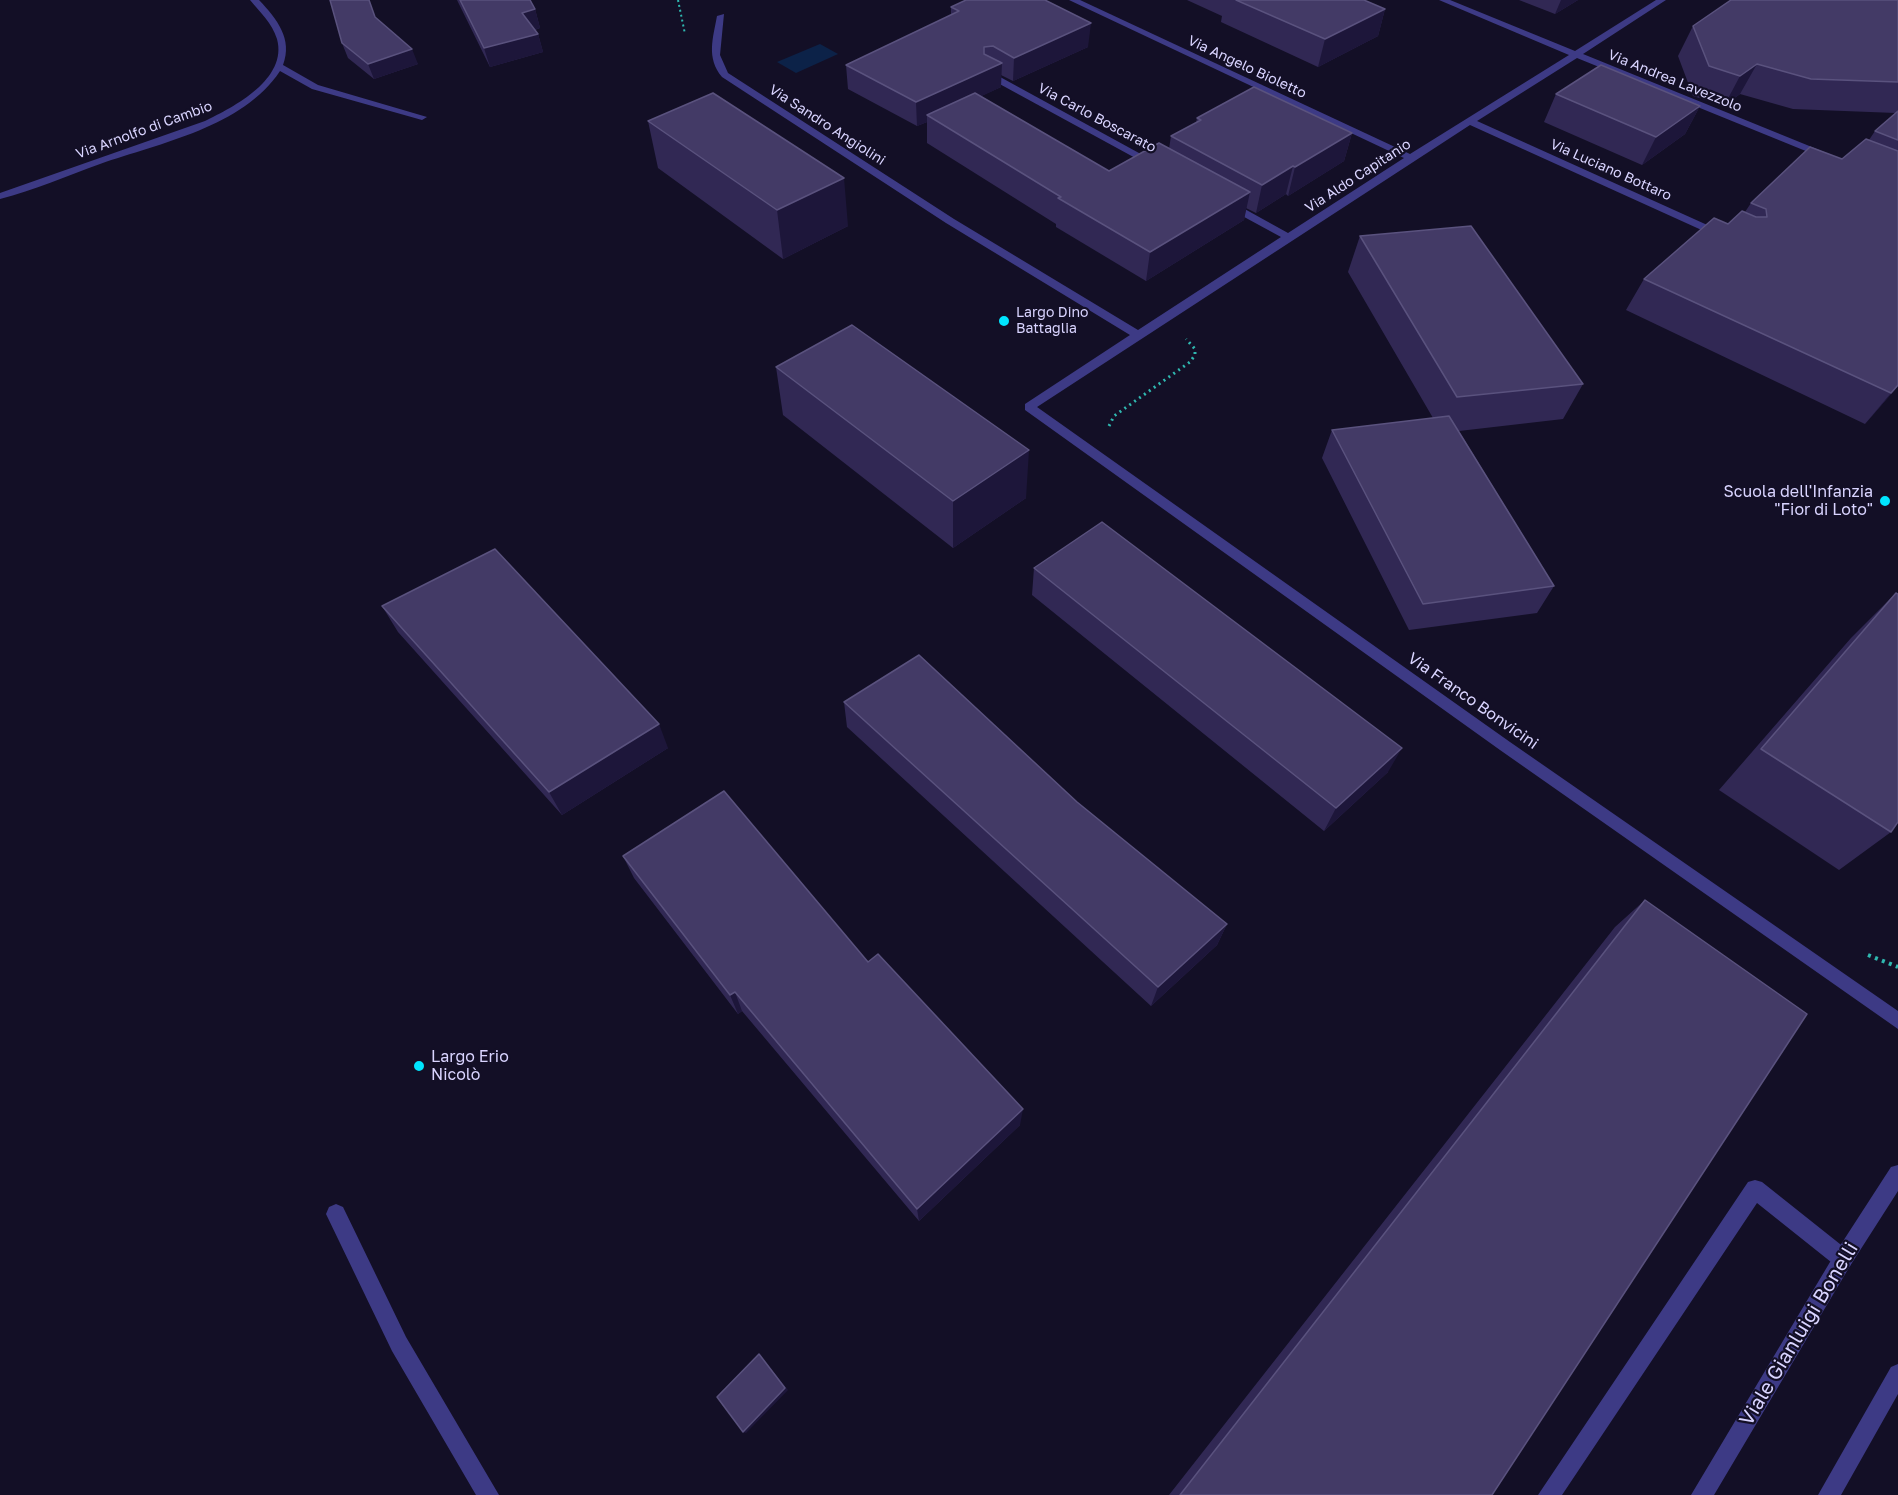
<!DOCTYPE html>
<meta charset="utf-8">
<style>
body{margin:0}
canvas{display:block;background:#130f26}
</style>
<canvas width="1898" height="1495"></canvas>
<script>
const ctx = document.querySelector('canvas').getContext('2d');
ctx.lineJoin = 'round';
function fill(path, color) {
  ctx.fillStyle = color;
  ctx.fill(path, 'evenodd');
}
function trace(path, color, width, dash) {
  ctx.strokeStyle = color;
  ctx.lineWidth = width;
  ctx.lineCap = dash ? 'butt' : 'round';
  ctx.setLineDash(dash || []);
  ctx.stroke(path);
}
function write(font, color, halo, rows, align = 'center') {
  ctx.font = font + ' "Golos Text",sans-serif';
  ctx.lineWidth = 4.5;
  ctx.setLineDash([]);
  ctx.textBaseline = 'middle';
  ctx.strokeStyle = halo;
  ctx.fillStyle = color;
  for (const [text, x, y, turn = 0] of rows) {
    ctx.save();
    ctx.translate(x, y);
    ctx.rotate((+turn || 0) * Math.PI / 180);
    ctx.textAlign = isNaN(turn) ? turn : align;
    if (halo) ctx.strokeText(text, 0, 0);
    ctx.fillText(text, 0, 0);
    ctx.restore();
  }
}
fill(new Path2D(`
 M820 44 838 54 796 73 777 62Z`), '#0c2248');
trace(new Path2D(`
 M678 0 685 34`), '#2fb8b0', 2, [2, 3]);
trace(new Path2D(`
 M1109 426 1114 416 1190 362 1195 355V349L1186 339`), '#2fb8b0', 3, [2, 4]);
trace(new Path2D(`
 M1868 955 1898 967`), '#2fb8b0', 4, [3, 4.5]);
fill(new Path2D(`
 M1755 1180 1762 1182 1850 1252 1853 1259 1850 1266 1843 1269 1836 1266 1757 1203 1562 1495H1538L1748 1182Z`), '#3d3a85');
fill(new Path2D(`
 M250 0H259C277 19 293 39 283 65L318 85 427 117 422 120 312 89 280 71C243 127 160 143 100 164 67 176 34 190 0 199V193L205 121C234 107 288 79 277 39 272 23 260 12 250 0Z
 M1069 0H1080L1410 154 1569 55 1439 0H1450L1575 51 1656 0H1666L1583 54 1829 154V158H1823L1577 58 1477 121 1725 233V237H1717L1470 125 1037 407 1510 742 1898 1011V1029L1500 750 1025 410V404L1130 335 946 223 722 77C706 58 713 38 717 16L724 14 720 55 728 73 954 219 1138 330 1281 237 1224 206V202H1232L1288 233 1404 158Z
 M985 72H991L1159 164 1150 166 985 76Z
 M1898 1165V1191L1850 1266 1714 1495H1691L1836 1252 1891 1167Z
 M336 1204 343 1207 406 1337 499 1495H476L392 1351 326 1214 329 1207Z
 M1898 1364V1394L1841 1495H1818L1891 1367Z`), '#3d3a85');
fill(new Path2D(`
 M457 0H530L535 9 540 28 535 30 538 34 543 52 490 67Z
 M1187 0H1364L1385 9 1378 36 1318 67 1221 22 1222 16Z
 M1519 0H1578L1555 14Z
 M1898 0V386L1865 424 1626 310 1644 279 1745 212 1751 203 1842 159 1869 140 1875 131 1896 113 1793 109 1740 94 1724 106 1693 96 1678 56 1693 26Z
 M951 7 1088 47 1013 81 1001 75V87L981 96 1109 171 1169 149 1171 136 1196 123 1197 118 1352 133 1344 161 1288 196 1286 194 1256 213 1246 208 1244 220 1146 281 1056 227V224L927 143V122L917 126 848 89 846 65 951 15Z
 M376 18 418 64 374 79 348 58 342 43Z
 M1556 94 1700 106 1685 134 1642 165 1544 122Z
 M648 121 848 226 783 259 658 168Z
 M1360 236 1583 384 1563 419 1459 431 1554 586 1537 613 1409 630 1322 458 1332 430 1433 418 1348 272Z
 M776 367 1026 498 953 548 783 415Z
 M1034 568 1388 772 1324 831 1032 595Z
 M1896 593 1891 832 1839 870 1719 790 1851 638Z
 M382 606 668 748 562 815 398 632Z
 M844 702 1077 802 1227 924 1217 945 1151 1006 847 727Z
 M623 856 868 962 1020 1125 919 1221 742 1011 738 1014 634 878Z
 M1645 900 1492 1495H1169L1615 927Z`), '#312854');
fill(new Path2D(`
 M1561 0H1578L1555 14Z
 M535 9 540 28 528 32 522 13Z
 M1385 9 1378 36 1318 67 1325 39Z
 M1091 23 1088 47 1013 81 1014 58Z
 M538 34 543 52 490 67 484 48Z
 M412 49 418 64 374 79 368 64Z
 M1002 63 1001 87 933 119 927 115V122L917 126 916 102Z
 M1757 64 1740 94 1724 106 1740 76Z
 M1700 106 1685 134 1642 165 1656 137Z
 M1352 133 1344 161 1288 196 1295 167Z
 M1293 166 1286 194 1256 213 1262 185Z
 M844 178 848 226 783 259 777 210Z
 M1250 192 1244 220 1146 281 1150 252Z
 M1898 385V386L1865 424 1891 393Z
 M1029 450 1026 498 953 548V501Z
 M659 724 668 748 562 815 549 792Z
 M1402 748 1388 772 1324 831 1336 808Z
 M1227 924 1217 945 1151 1006 1158 987Z
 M735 992 742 1011 738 1014 730 995Z
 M1023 1109 1020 1125 919 1221 917 1209Z
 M759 1354 788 1390 746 1433 743 1432Z`), '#1d163a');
const building = new Path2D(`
 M330 0H369L375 17 412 49 368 64 342 43Z
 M460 0H530L535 9 522 13 538 34 484 48Z
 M966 0H1045L1091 23 1014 58 993 46 984 47V54L1002 63 916 102 846 65 959 11 951 7Z
 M1236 0H1364L1385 9 1325 39Z
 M1731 0H1898V82L1811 79 1757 64 1740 76 1709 66 1693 26Z
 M1601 65 1700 106 1656 137 1556 94Z
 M1254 87 1352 133 1295 167 1293 166 1262 185 1171 136 1201 120 1197 118Z
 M713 93 844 178 777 210 648 121Z
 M975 93 1109 171 1159 143 1250 192 1150 252 1058 198 1061 197 927 115Z
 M1898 111V140L1875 131Z
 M1866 139 1898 151V385L1891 393 1644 279 1714 218 1728 224 1742 211 1756 217H1767L1766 209 1751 203 1810 147 1842 159Z
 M1471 226 1583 384 1457 397 1360 236Z
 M852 325 1029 450 953 501 776 367Z
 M1449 416 1554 586 1423 604 1332 430Z
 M1102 522 1402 748 1336 808 1034 568Z
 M495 549 659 724 549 792 382 606Z
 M1896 593 1898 594V822L1891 832 1761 749Z
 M919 655 1077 802 1227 924 1158 987 844 702Z
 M724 791 868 962 878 954 1023 1109 917 1209 735 992 730 995 623 856Z
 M1645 900 1807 1014 1492 1495H1180Z
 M759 1354 785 1388 743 1432 717 1397Z`);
fill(building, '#433a66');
trace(building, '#5a527e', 1.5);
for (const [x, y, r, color] of [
 [1004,321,6,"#00e5ff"],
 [1885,501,6,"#00e5ff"],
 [419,1066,6,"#00e5ff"]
]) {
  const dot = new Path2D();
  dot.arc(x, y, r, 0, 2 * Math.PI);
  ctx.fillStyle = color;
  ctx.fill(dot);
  trace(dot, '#130f26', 2);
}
write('14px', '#d9d4ff', '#130f26', [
 ["Via Angelo Bioletto",1247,67,25],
 ["Via Andrea Lavezzolo",1675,81,22],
 ["Via Carlo Boscarato",1097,118,28],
 ["Via Sandro Angiolini",827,125,33],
 ["Via Arnolfo di Cambio",144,130,-20],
 ["Via Luciano Bottaro",1611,170,24],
 ["Via Aldo Capitanio",1358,176,-33]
]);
write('14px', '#d9d4ff', '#130f26', [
 ["Largo Dino",1016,313],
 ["Battaglia",1016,329]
], 'left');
write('16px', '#d9d4ff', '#130f26', [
 ["Scuola dell'Infanzia",1873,492],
 ["\"Fior di Loto\"",1873,510],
 ["Largo Erio",431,1057,"left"],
 ["Nicolò",431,1075,"left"]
], 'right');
write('16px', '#d9d4ff', '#130f26', [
 ["Via Franco Bonvicini",1473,701,35]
]);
write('20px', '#d9d4ff', '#130f26', [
 ["Viale Gianluigi Bonelli",1799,1334,-59]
]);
</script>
